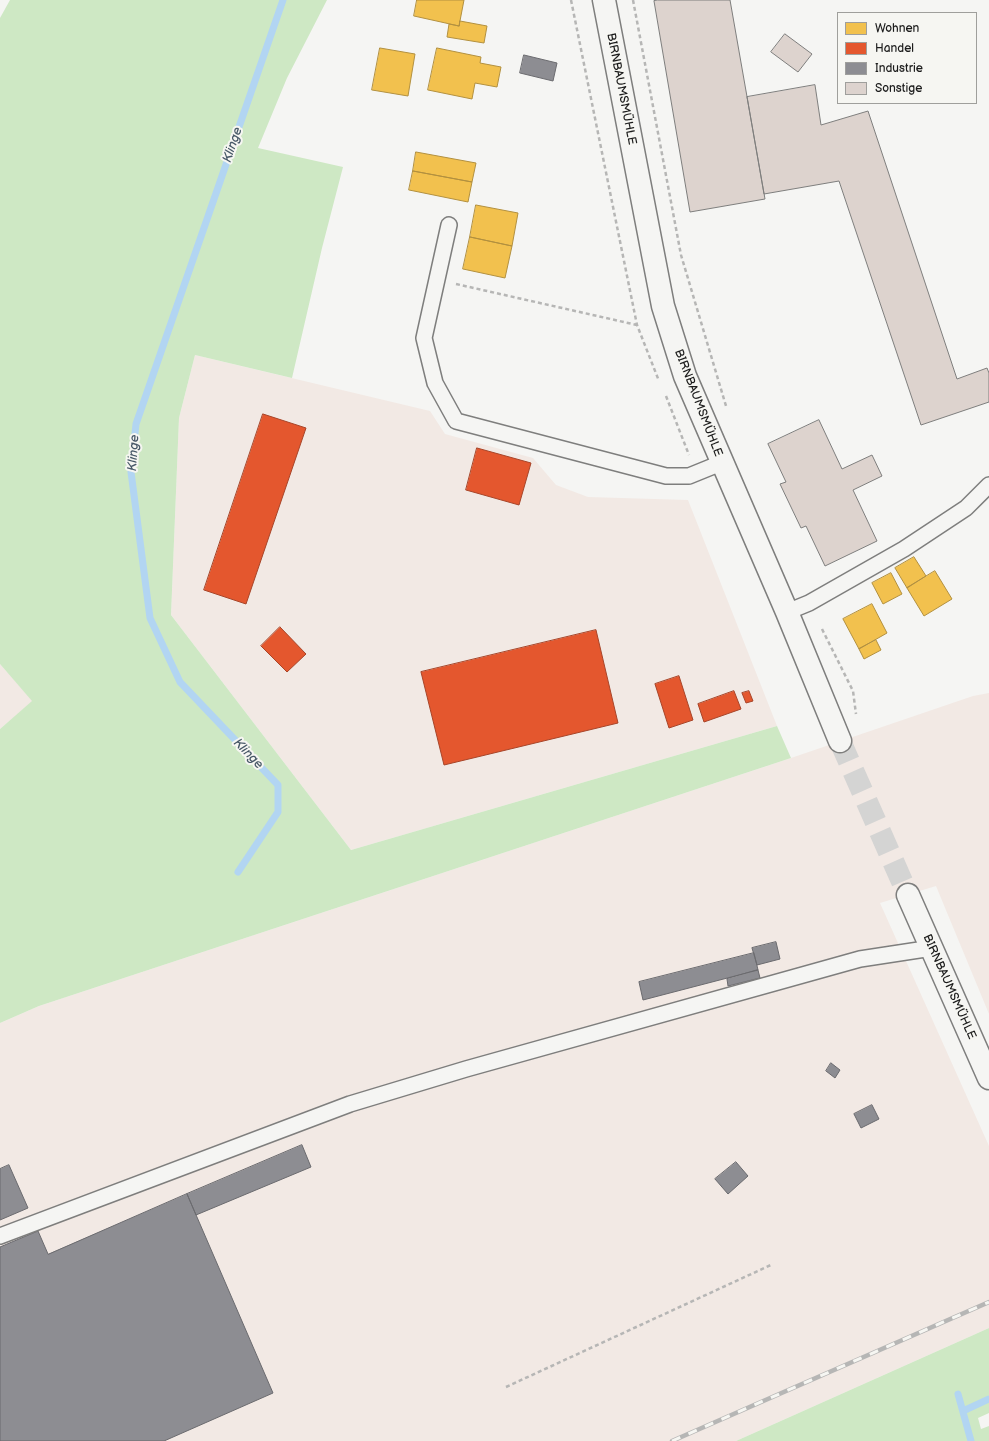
<!DOCTYPE html>
<meta charset="utf-8">
<style>
body{margin:0}
#map{position:relative;width:989px;height:1441px;overflow:hidden;background:#f5f5f3;font-family:"Balsamiq Sans",sans-serif}
canvas{display:block}
.legend{position:absolute;left:837px;top:12px;width:140px;height:92px;box-sizing:border-box;background:#f6f6f2;border:1px solid #9f9f9c;margin:0;padding:5px 7px;list-style:none;font-size:12px;color:#1c1c1c}
.legend li{display:flex;align-items:center;gap:8px;height:20px}
.legend b{width:20px;border:1px solid #9f9f9c}
</style>
<div id="map">
<canvas width="989" height="1441"></canvas>
<ul class="legend">
<li><b style="height:11px;background:#f2c14e"></b>Wohnen</li>
<li><b style="height:11px;background:#e4572e"></b>Handel</li>
<li><b style="height:11px;background:#8d8d92"></b>Industrie</li>
<li><b style="height:11px;background:#ddd3ce"></b>Sonstige</li>
</ul>
</div>
<script>
const ctx = document.querySelector('canvas').getContext('2d');
ctx.lineJoin = 'round';
function fill(path, color) {
  ctx.fillStyle = color;
  ctx.fill(path, 'evenodd');
}
function trace(path, color, width, dash) {
  ctx.strokeStyle = color;
  ctx.lineWidth = width;
  ctx.lineCap = dash ? 'butt' : 'round';
  ctx.setLineDash(dash || []);
  ctx.stroke(path);
}
function write(font, color, halo, rows, align = 'center') {
  ctx.font = font + ' "Balsamiq Sans",sans-serif';
  ctx.lineWidth = 4;
  ctx.setLineDash([]);
  ctx.textBaseline = 'middle';
  ctx.strokeStyle = halo;
  ctx.fillStyle = color;
  for (const [text, x, y, turn = 0] of rows) {
    ctx.save();
    ctx.translate(x, y);
    ctx.rotate((+turn || 0) * Math.PI / 180);
    ctx.textAlign = isNaN(turn) ? turn : align;
    if (halo) ctx.strokeText(text, 0, 0);
    ctx.fillText(text, 0, 0);
    ctx.restore();
  }
}
fill(new Path2D(`
 M195 355 430 411 445 434 533 458 556 485 588 497 688 500 777 726 351 850 171 615 179 418Z
 M0 664 33 701 0 729Z
 M989 693V1014L936 886 880 903 989 1146V1328L736 1441H0V1023L39 1006 791 758 973 696Z`), '#f2e9e4');
fill(new Path2D(`
 M10 0H327L287 78 258 148 343 167 322 248 292 378 195 355 179 418 171 615 351 850 777 726 791 758 39 1006 0 1023V729L32 701 0 664V18Z
 M989 1328V1413L978 1418 981 1429 989 1426V1441H736Z`), '#cee8c4');
const homes = new Path2D(`
 M417 0H464L459 26 414 16Z
 M460 21 487 26 484 43 447 37 449 24 459 26Z
 M380 48 415 54 408 96 372 90Z
 M437 48 481 57 480 63 501 67 497 87 475 83 472 99 428 90Z
 M416 152 476 163 472 182 413 171Z
 M413 171 472 182 468 202 409 190Z
 M476 205 518 213 512 246 470 237Z
 M470 237 512 246 505 278 463 269Z
 M914 557 926 576 907 588 895 568Z
 M935 571 952 599 924 616 907 588Z
 M891 573 902 594 883 604 872 583Z
 M872 604 887 633 859 649 843 619Z
 M876 640 881 650 864 659 859 649Z`);
fill(homes, '#f2c14e');
trace(homes, '#b2903f', 1);
const shops = new Path2D(`
 M263 414 306 428 246 604 204 590Z
 M477 448 531 463 519 505 466 490Z
 M280 627 306 654 287 672 261 646Z
 M596 630 618 723 444 765 421 672Z
 M679 676 693 720 669 728 655 684Z
 M734 691 741 709 704 722 698 704Z
 M749 691 753 701 746 703 742 693Z`);
fill(shops, '#e4572e');
trace(shops, '#a84529', 1);
const industry = new Path2D(`
 M524 55 557 63 553 81 520 73Z
 M776 942 780 959 757 965 752 948Z
 M754 953 758 970 643 1000 639 982Z
 M758 970 760 978 728 986 727 979Z
 M831 1063 840 1070 835 1078 826 1071Z
 M872 1105 879 1119 861 1128 854 1114Z
 M302 1145 311 1167 196 1215 187 1194Z
 M736 1162 748 1176 728 1194 715 1179Z
 M9 1165 28 1208 0 1220V1169Z
 M187 1194 273 1393 164 1441H0V1247L38 1231 48 1254Z`);
fill(industry, '#8d8d92');
trace(industry, '#6b6b6f', 1);
trace(new Path2D(`
 M238 872 278 812V785L180 682 150 618 131 472 136 424 283 0
 M958 1394 971 1441
 M963 1411 989 1399`), '#b2d5f2', 7);
const building = new Path2D(`
 M658 0H730L765 199 690 212 654 1Z
 M785 34 812 54 798 72 771 52Z
 M815 85 821 125 868 111 957 379 987 368 989 373V402L921 425 839 181 764 194 747 97Z
 M819 420 842 469 872 455 882 476 853 490 877 541 825 566 806 526 801 528 780 484 786 482 768 444Z`);
fill(building, '#ddd3ce');
trace(building, '#7e7e7d', 1);
trace(new Path2D(`
 M840 741 908 895`), '#d4d4d3', 22, [22, 11]);
const lane = new Path2D(`
 M449 225 424 338 435 383 456 421 666 476H689L721 463
 M787 612 809 603 904 549 966 508 989 485
 M0 1236 350 1104 466 1069 860 959 932 948`);
const secondary = new Path2D(`
 M604 0 663 306 685 376 787 612 840 741
 M908 895 989 1078`);
trace(lane, '#7e7e7d', 18);
trace(secondary, '#7e7e7d', 25);
trace(new Path2D(`
 M571 0 637 325 659 381
 M633 0 681 255 726 406
 M456 284 637 325
 M666 396 689 455
 M822 629 853 691 856 714
 M506 1387 773 1264`), '#b6b6b5', 2.5, [4, 3]);
trace(lane, '#f5f5f3', 15);
trace(secondary, '#f5f5f3', 22);
const rail = new Path2D(`
 M672 1441 989 1302`);
trace(rail, '#b6b6b5', 4.5);
trace(rail, '#f6f6f2', 3, [9]);
write('12px', '#1c1c1c', '#f6f6f2', [
 ["BIRNBAUMSMÜHLE",621,89,79],
 ["BIRNBAUMSMÜHLE",698,403,69],
 ["BIRNBAUMSMÜHLE",949,987,66]
]);
write('italic 13px', '#475867', '#f6f6f2', [
 ["Klinge",233,145,-71],
 ["Klinge",134,453,-86],
 ["Klinge",248,754,46]
]);
</script>
